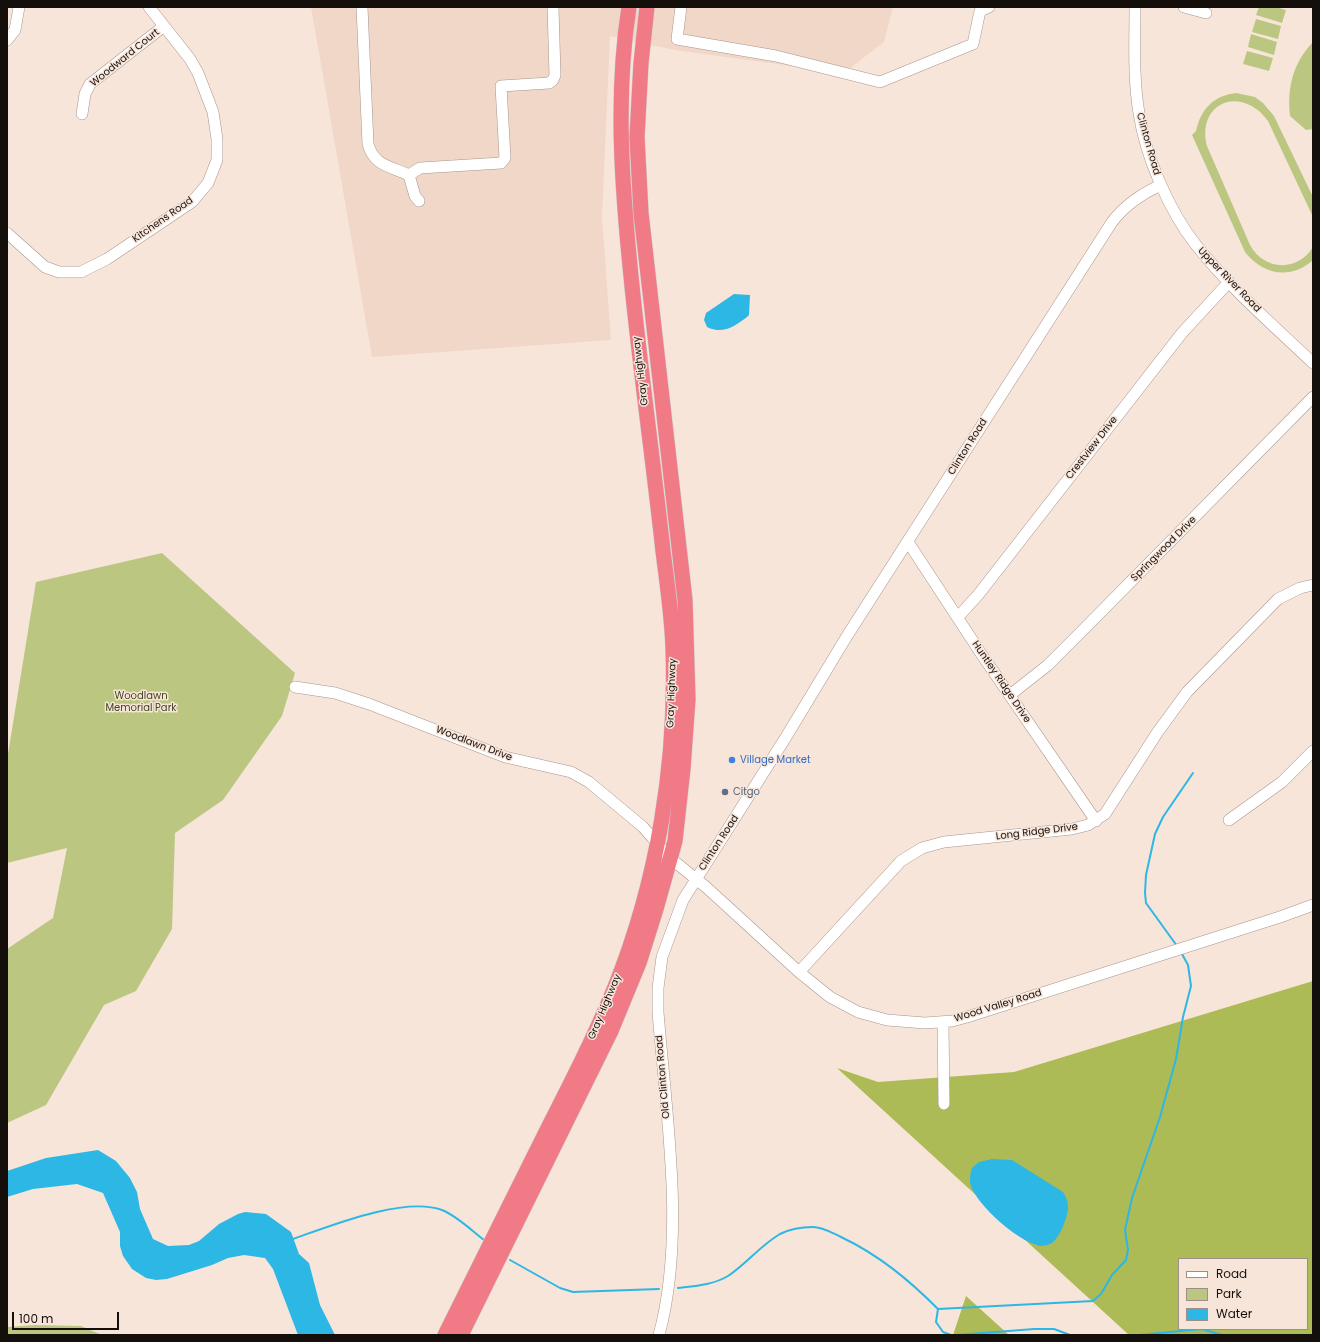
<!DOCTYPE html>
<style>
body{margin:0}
#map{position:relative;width:1320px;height:1342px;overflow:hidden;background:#f8e5da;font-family:Poppins,sans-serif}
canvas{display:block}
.frame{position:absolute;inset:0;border:8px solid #150f0c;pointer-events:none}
.legend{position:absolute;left:1178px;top:1258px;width:130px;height:72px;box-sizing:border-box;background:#f8e5da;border:1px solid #9d8f88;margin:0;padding:5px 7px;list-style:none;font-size:12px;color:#150f0c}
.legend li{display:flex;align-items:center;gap:8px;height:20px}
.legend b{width:20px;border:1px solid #9d8f88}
.scale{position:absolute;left:12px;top:1312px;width:107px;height:18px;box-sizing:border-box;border:2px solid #150f0c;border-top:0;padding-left:5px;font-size:12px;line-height:14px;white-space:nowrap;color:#150f0c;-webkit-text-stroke:3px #f8e5da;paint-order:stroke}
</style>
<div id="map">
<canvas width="1320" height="1342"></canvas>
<div class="frame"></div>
<ul class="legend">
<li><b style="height:5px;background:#fff"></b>Road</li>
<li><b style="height:11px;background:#bbc780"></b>Park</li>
<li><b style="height:11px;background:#2db7e4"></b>Water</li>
</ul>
<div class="scale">100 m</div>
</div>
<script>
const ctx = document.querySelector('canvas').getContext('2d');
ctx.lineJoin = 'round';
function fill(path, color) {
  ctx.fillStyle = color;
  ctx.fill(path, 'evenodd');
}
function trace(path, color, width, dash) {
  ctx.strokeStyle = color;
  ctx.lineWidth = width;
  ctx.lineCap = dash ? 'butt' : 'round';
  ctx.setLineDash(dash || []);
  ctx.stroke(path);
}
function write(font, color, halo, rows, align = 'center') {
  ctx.font = font + ' Poppins,sans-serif';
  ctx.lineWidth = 3;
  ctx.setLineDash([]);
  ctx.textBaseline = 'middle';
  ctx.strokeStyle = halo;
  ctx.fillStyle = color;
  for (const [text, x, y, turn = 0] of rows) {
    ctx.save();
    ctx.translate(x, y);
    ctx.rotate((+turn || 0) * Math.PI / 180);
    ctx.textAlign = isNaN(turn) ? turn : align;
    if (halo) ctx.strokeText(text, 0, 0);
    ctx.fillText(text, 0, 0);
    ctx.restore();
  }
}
fill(new Path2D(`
 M311 7H893L884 42 844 73 674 50 610 36 602 217 611 340 372 357Z`), '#f1d7c8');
fill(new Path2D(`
 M1259 7H1276L1286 10 1282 23 1256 15Z
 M1256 19 1281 26 1278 39 1252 32Z
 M1251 34 1277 42 1274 55 1248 47Z
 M1313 42V129L1306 130 1290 116C1287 87 1293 63 1313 42Z
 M1247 51 1273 58 1269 71 1243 64Z
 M1236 93 1255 97 1263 103 1274 116 1313 197V217L1268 121C1241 84 1196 103 1207 146L1250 245C1264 271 1298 272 1313 247V260C1291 280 1263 275 1245 252L1192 135 1196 131C1201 109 1213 96 1236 93Z
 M162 553 295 673 282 716 223 800 175 833 172 929 136 991 104 1005 46 1105 7 1123V949L53 918 67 848 7 863V760L36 582Z
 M35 1325 81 1326 102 1335H7V1327Z`), '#bbc780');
fill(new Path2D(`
 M1313 981V1335H1129L837 1068 878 1082 1014 1072ZM1179 1259H1307V1329H1179Z
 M966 1296 1009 1335H953Z`), '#acbb55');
fill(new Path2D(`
 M734 294 750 295 749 315 747 317C735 326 723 335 707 327L704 320 706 313Z
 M98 1150 116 1161 130 1178 137 1192 140 1209 153 1239 168 1246 189 1245 199 1241 219 1224 238 1214 245 1212 266 1214 291 1232 299 1254 309 1263 320 1305 335 1335H298L273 1269 265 1258 244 1255 228 1258 212 1265 167 1279 156 1280 146 1278 132 1269 123 1256 120 1246V1232L103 1193 77 1184 33 1189 7 1197V1171L46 1158Z
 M992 1159 1012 1160 1063 1192C1066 1197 1068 1201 1068 1207 1068 1217 1060 1237 1052 1243 1048 1245 1043 1247 1037 1245 1017 1240 978 1206 971 1186 969 1180 970 1174 972 1168L979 1162Z`), '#2db7e4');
trace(new Path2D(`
 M1177 946 1146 903 1145 893 1146 875 1155 834 1163 817 1193 773
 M293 1239C330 1226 404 1196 442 1210 457 1216 471 1230 484 1240
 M510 1260 560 1288 573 1292 659 1289
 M678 1288C695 1286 713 1285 728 1276 746 1264 761 1245 780 1234 790 1229 802 1227 813 1227 823 1227 832 1233 841 1237 879 1255 909 1280 938 1309L1093 1301 1101 1294 1112 1275 1126 1260 1128 1250 1125 1230 1132 1198 1160 1117 1176 1059 1183 1017 1191 986 1188 965 1182 954
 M938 1309 936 1322 943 1332 951 1335
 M957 1335 1034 1329H1054L1070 1335
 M1139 1335 1202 1329 1222 1335`), '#2db7e4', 2);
const minor = new Path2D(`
 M362 7 368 144C374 166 390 166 409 175L415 196 419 201
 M681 7 677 39 776 56 880 82 973 44 980 11 989 7
 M1135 7C1135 42 1133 78 1139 113 1145 155 1169 211 1196 245 1230 288 1273 325 1313 363
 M1184 7 1206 13
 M7 40 15 30 19 7
 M82 114 85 94 90 84 164 26
 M409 175 420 168 501 163 505 158 501 86 549 83 553 80 555 75 553 7
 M7 233 45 267 59 272H81L107 259 192 202 208 183 217 160V139L213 112 198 73 190 59 149 7
 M908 542 980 652 1096 821
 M958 617 978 595 1182 333 1229 282
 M295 687 335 693 369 704 505 757 571 772 589 782 643 827 670 858 706 887 799 972 830 997 858 1012 887 1020 925 1023 952 1021 967 1017 1280 917 1313 905
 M1010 695 1048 665 1082 631 1313 397
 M1229 820 1282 782 1313 751
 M799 972 901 861 922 848 944 842 1072 829 1088 825 1105 814 1157 733 1187 692 1278 599 1300 588 1313 585
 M943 1022 944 1104
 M659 1335C686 1235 666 1115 658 1012V988L662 957 683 900 786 737 847 636 1112 222C1125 205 1141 194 1161 185`);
const highway = new Path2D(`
 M445 1335C479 1267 513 1199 547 1130 571 1083 595 1036 615 987 658 880 677 762 673 648 672 616 667 583 663 551 653 459 640 368 631 276 622 187 615 96 629 7
 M461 1335 611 1031 639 963 656 909 675 841 683 769 688 699 685 600 641 213 637 137 641 63 647 7`);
trace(minor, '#a7958b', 12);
trace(highway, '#d0cfce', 16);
trace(minor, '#fff', 11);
trace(highway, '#f07b86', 15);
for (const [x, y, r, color] of [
 [732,760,4,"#3f7fe0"],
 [725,792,4,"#5c6f8a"]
]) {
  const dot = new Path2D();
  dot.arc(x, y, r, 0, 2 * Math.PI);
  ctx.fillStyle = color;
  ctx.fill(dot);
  trace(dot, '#f8e5da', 1.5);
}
write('10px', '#150f0c', '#f8e5da', [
 ["Woodward Court",125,58,-39],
 ["Clinton Road",1148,144,74],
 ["Kitchens Road",163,220,-35],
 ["Upper River Road",1229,280,46],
 ["Gray Highway",641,371,-97],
 ["Clinton Road",968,447,-58],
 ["Crestview Drive",1092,448,-52],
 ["Springwood Drive",1164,549,-45],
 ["Huntley Ridge Drive",1001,682,56],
 ["Gray Highway",672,693,-88],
 ["Woodlawn Drive",474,744,21],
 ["Long Ridge Drive",1037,832,-7],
 ["Clinton Road",719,843,-57],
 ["Wood Valley Road",998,1006,-17],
 ["Gray Highway",605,1007,-67],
 ["Old Clinton Road",663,1077,-95]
]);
write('10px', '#3e451b', '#f8e5da', [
 ["Woodlawn",141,696],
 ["Memorial Park",141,708]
]);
write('10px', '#366cbe', '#f8e5da', [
 ["Village Market",740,760]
], 'left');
write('10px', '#4e5e75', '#f8e5da', [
 ["Citgo",733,792]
], 'left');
</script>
